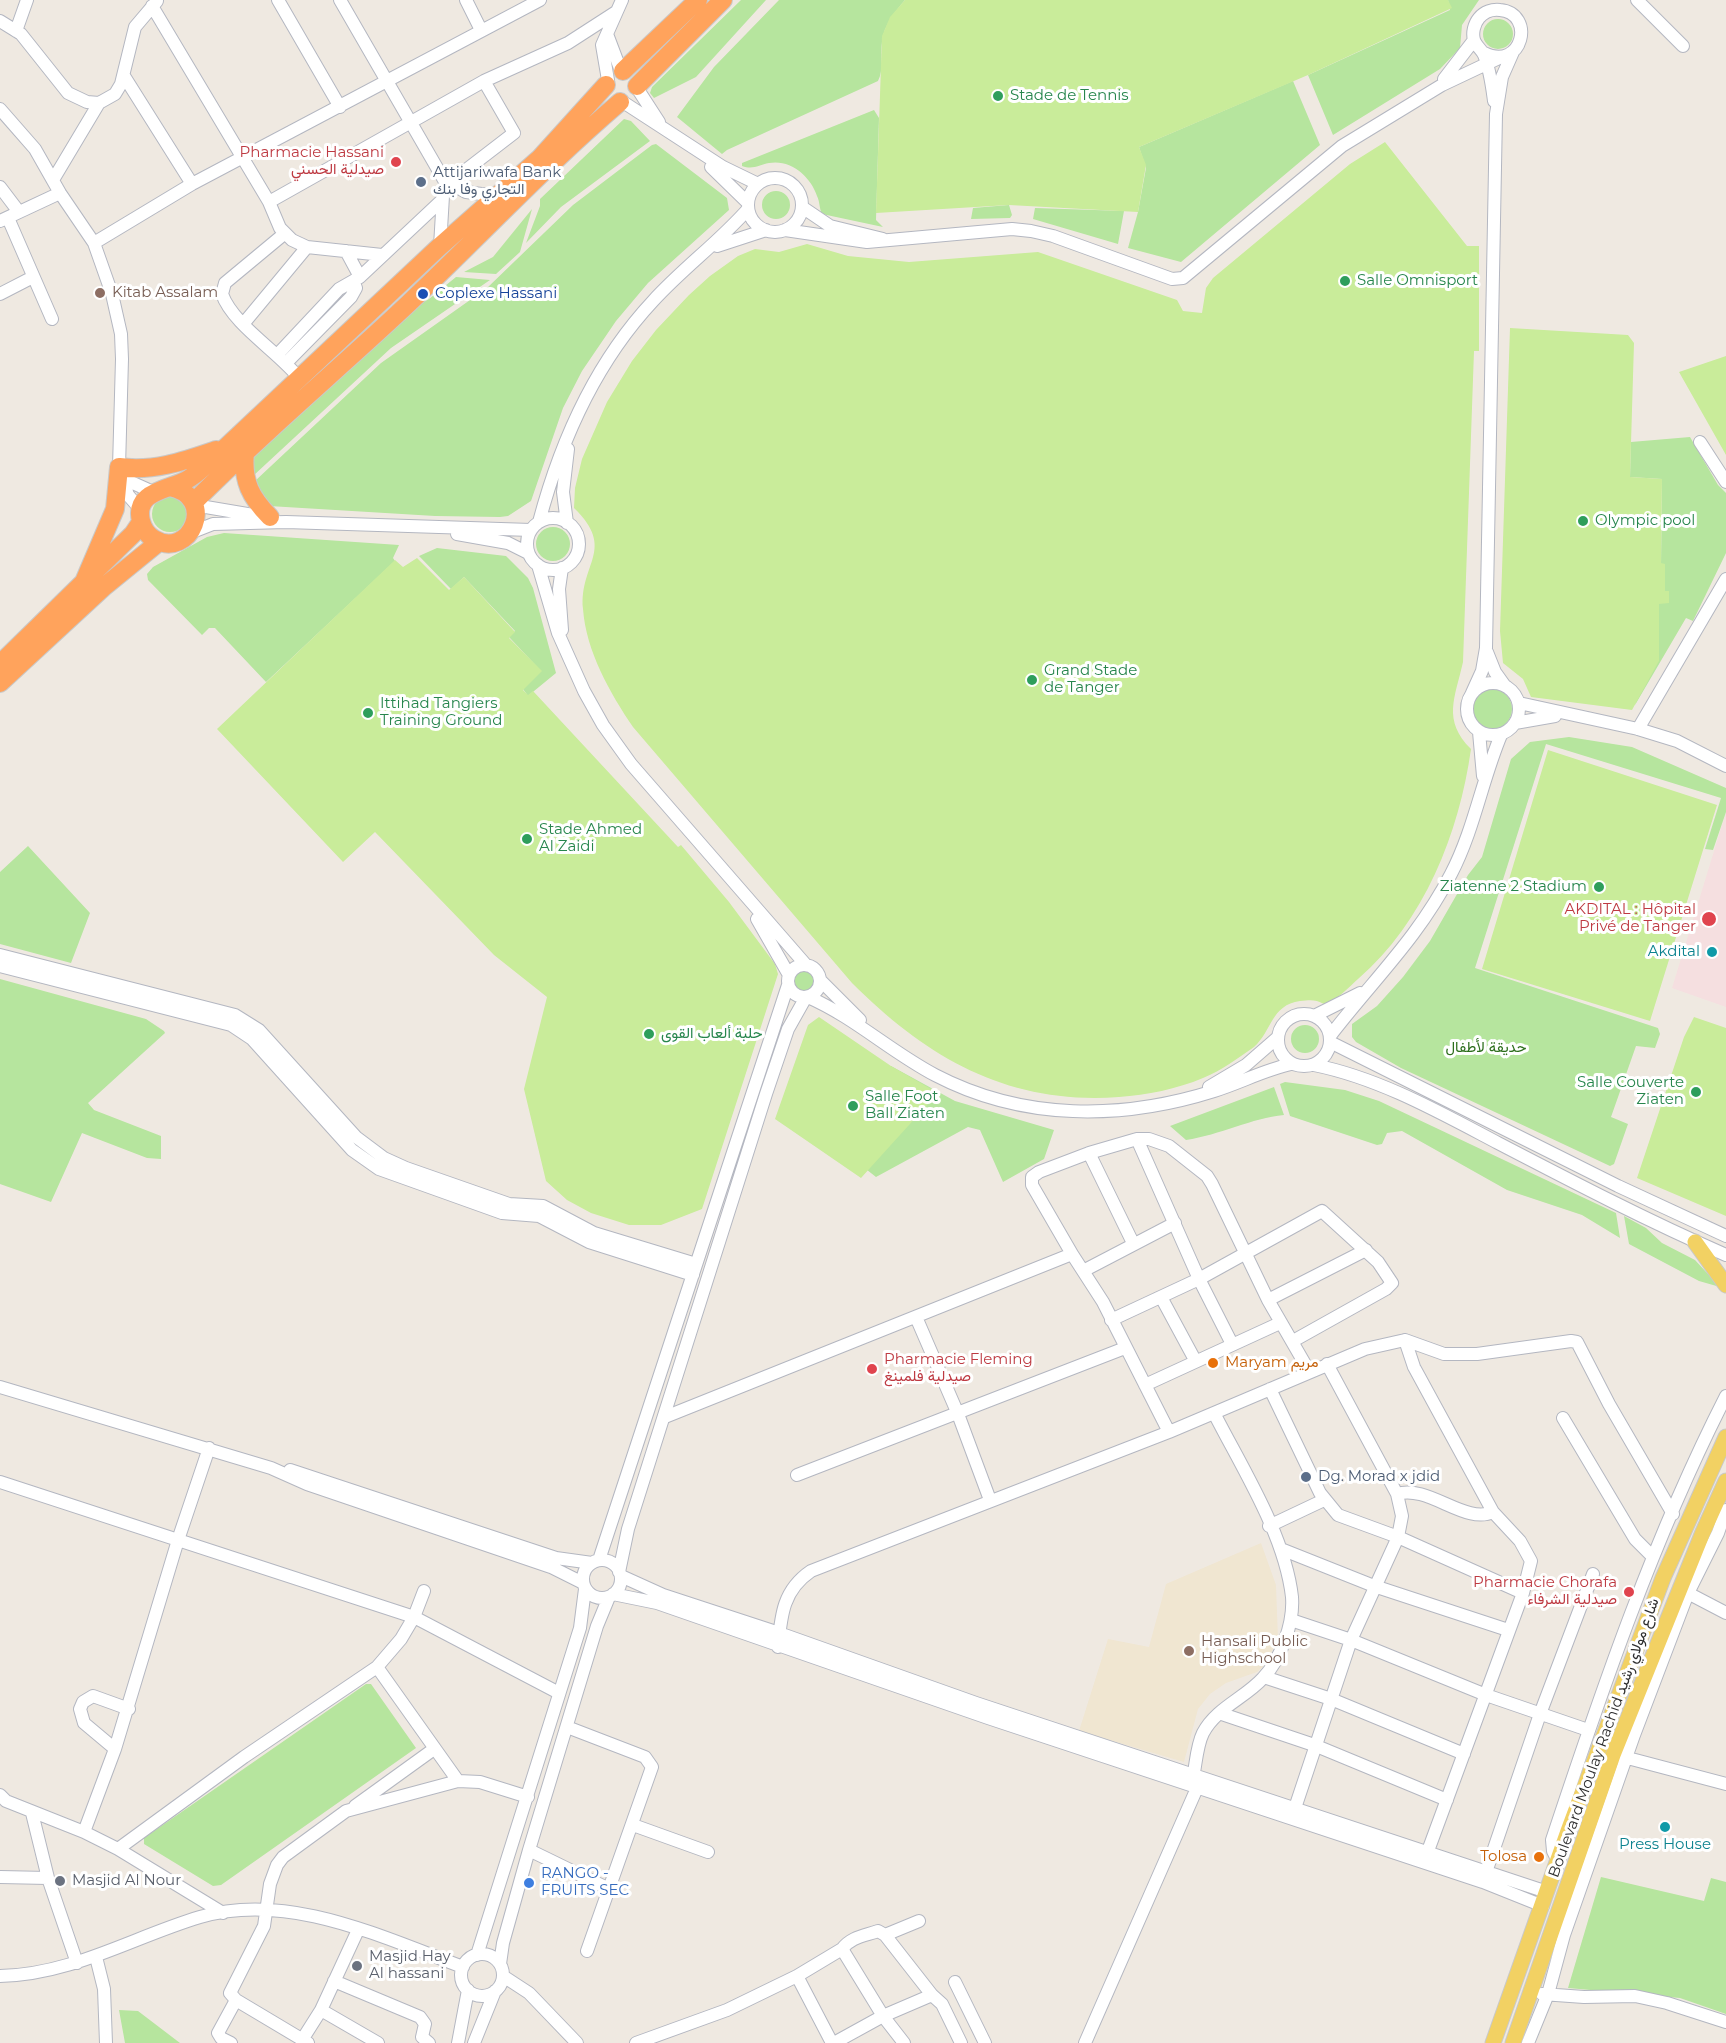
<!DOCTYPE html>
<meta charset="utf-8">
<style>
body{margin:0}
canvas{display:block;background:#efe9e1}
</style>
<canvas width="1726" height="2043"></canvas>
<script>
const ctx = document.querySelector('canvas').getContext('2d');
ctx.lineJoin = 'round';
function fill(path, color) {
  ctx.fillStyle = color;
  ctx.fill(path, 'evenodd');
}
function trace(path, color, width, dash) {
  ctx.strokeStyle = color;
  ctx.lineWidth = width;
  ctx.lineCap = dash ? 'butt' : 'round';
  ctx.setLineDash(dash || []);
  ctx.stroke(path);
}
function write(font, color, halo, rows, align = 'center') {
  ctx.font = font + ' Montserrat,Vazirmatn,sans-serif';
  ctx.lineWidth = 6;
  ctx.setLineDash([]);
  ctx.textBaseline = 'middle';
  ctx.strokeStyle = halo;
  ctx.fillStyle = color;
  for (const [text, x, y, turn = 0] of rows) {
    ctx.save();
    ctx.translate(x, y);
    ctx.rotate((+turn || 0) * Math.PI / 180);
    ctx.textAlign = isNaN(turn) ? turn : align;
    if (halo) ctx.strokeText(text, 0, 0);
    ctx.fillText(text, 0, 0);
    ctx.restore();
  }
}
fill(new Path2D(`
 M1261 1543 1276 1585 1278 1639 1265 1665 1257 1672 1226 1683 1210 1694 1198 1709 1184 1762 1079 1731 1108 1639 1149 1647 1166 1584Z`), '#f0e6d1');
fill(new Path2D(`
 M1726 812V1007L1672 988Z`), '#f5dfe0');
fill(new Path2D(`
 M741 0H766L696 77 654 98 650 93 652 87Z
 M779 0H905C894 13 884 25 882 42 880 55 884 69 878 81L727 150 722 154 677 117 714 67Z
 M1448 0H1479L1462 25 1460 48 1440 69 1333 135 1308 75 1450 10Z
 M1483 34a15 15 0 1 1 30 0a15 15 0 1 1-30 0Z
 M1293 81 1320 145 1181 262 1128 248 1138 212 1146 168 1139 147Z
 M874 110 879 118 876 220 883 227 822 214C819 208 820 202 817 196 811 177 791 159 769 163 759 165 753 170 742 166V163Z
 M624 119 631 121 650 141 561 207 526 243 540 206V199Z
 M656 144 727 198 729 210 648 283 616 321 582 371 563 408 531 501 508 516 500 517 435 516 269 506 265 503 255 481 381 363 487 288 573 205 652 145Z
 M762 205a14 14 0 1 1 28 0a14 14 0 1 1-28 0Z
 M1009 205 1012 215 1010 218 971 219 973 208Z
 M1035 208 1124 211 1118 244 1033 219Z
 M532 209 520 252 496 274 464 272 493 257Z
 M456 277 490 280 391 348 253 476 251 457 377 342 387 336 385 333 406 319 404 313 429 299Z
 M1690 437 1718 485 1726 493V553L1693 621 1686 618 1635 705 1659 603 1669 602 1665 591V565L1661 564 1662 479 1630 477 1631 442Z
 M152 514a18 18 0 1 1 36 0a18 18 0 1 1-36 0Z
 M536 544a17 17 0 1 1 34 0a17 17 0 1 1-34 0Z
 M224 533 399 545 393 558 395 561 266 682 215 628H209L202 635 148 580 147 574 153 567 207 537Z
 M437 548 506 556 528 578 533 588 556 673 528 696 523 689 541 671 509 637 515 631 464 577 451 589 419 556Z
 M1472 709a20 20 0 1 1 40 0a20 20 0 1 1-40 0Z
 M1569 737 1632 747 1726 788V812L1713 850 1705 849 1721 798 1546 744 1475 968 1658 1028 1660 1034 1655 1048 1636 1046 1611 1117 1628 1124 1614 1164 1610 1166 1401 1068 1356 1042 1352 1037V1024L1377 1006 1403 977 1430 941 1468 875 1482 857 1511 759 1530 742Z
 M28 846 90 913 71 963 0 944V872Z
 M792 981a12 12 0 1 1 24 0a12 12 0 1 1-24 0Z
 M0 979 146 1019 164 1031 165 1033 88 1103 94 1110 161 1136V1159L147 1158 82 1133 51 1202 0 1184Z
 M1291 1039a14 14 0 1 1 28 0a14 14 0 1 1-28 0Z
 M891 1066 955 1101 1054 1130 1044 1159 1003 1182 980 1130 968 1127 876 1177 857 1162Z
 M1285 1082 1345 1090 1379 1101 1616 1213 1620 1238 1582 1215 1507 1190 1402 1131 1387 1133 1382 1144 1377 1145 1290 1116 1280 1084Z
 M1274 1087 1284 1115C1252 1118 1220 1135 1186 1140L1170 1126Z
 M1624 1216 1646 1228 1662 1243 1695 1260 1720 1287 1699 1281 1629 1244Z
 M366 1684H371L416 1748 221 1885 213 1886 144 1844V1838Z
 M1601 1877 1704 1901 1711 1878 1726 1882V2014L1680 1998 1568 1988Z
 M119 2010 138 2011 180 2043H125Z`), '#b6e59e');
fill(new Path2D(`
 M905 0H1448L1452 8 1308 75 1139 147 1146 165 1138 212 1009 205 876 213 882 36 890 17Z
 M1385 142 1467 246H1479V351H1474L1463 662C1455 698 1442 720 1471 749 1459 834 1424 922 1358 979 1349 987 1341 996 1330 1002L1324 1004C1315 999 1310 1000 1300 1001 1271 1005 1272 1031 1254 1047 1238 1058 1221 1071 1203 1078 1177 1089 1147 1095 1119 1097 1009 1105 928 1059 852 983L633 727C610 693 586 651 583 609 579 563 617 550 574 508L575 488 582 459 607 402 632 361 656 330 689 295 710 276 738 256 755 249 779 252 807 244 848 256 909 262 1038 252 1177 300 1183 311 1202 313 1206 288 1213 278 1350 164Z
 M1510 328 1628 335 1634 343 1630 477 1662 479 1661 563 1665 564V591H1669V603L1659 604V661L1632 710 1531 697 1523 679 1503 663 1500 631Z
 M1726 356V455L1679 372Z
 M417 558 449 590 464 577 515 632 509 638 542 671 523 690 528 695 533 691 678 847 681 845 729 902 775 964 778 974 702 1209 661 1225H629L591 1213 567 1200 546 1181 524 1089 547 997 494 955 375 832 343 862 217 729 395 560 403 567Z
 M1548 750 1717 805 1650 1021 1482 969Z
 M819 1017 891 1066 938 1093 861 1178 775 1119 808 1025Z
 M1694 1017 1726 1028V1216L1637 1178 1684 1037Z`), '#c9ec9a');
const minor = new Path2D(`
 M278 0 340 107
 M340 0 444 180 466 192 497 196
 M466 0 481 30
 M1637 0 1683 46
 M152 6 269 202 280 228 292 240 307 247 382 255
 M0 21 21 34 68 93 87 102 99 103 115 94 121 84 135 27 157 1
 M16 31 27 0
 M607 34 621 71
 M1484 53C1523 72 1536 13 1500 10 1492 9 1484 12 1479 18 1474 24 1472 33 1474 40 1476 46 1482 50 1484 55 1490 69 1492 86 1494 101
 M124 76 192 184
 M1444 79 1474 40
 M608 80 602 45 622 0
 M637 88 659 122
 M623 102 723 167 758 184
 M0 109 35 149 60 193 94 243 112 294 121 334 122 359 119 467 128 495 141 510
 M711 167 748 203
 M748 205a27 27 0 1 1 54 0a27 27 0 1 1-54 0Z
 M53 180 99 103
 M444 180 462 173 514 133 484 81
 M0 187 19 212
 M269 202 484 81 568 43 616 12
 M802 207 830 226 883 239
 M8 218 52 319
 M0 221 60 193
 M785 230 867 242 1012 229 1031 231 1053 236 1172 279 1183 278 1342 146 1442 85 1499 58
 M284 234 225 283 222 294C233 325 279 352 300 379
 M94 243 192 184 540 0
 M440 246 443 196
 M717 246 766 230
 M346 251 360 277
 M0 294 33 277
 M244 323 307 247
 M278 354 339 289 360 277 442 200
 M287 362 351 297 356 288 354 283
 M1700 442 1726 482
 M124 479 153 492
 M194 505 259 516
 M527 544a26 26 0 1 1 52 0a26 26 0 1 1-52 0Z
 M539 522C560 443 596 362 653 301 683 268 719 242 748 209
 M567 523 563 492 568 449
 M190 533 213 524 286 522 531 530
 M457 534 508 543 528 553
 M538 565 558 633 584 691 603 725 631 764 806 965
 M562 568 559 589 562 630
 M1487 652 1495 672 1505 686
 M1467 709a26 26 0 1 1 52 0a26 26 0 1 1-52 0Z
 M1472 693 1482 671 1486 648 1496 114 1502 77 1513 52
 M1519 703 1638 729 1677 741 1726 766
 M1515 723 1555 716
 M1638 729 1726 579
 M1479 732 1483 776
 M757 919 789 975
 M0 955 235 1015 259 1030 356 1137 384 1158 406 1168 509 1204 543 1206 594 1233 696 1264
 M788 981a16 16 0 1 1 32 0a16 16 0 1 1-32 0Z
 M0 966 231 1025 252 1039 352 1150 379 1169 502 1213 539 1216 589 1242 693 1275
 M820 980 860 1020
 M808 997C854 1017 891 1052 935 1075 1023 1121 1122 1120 1214 1091 1240 1083 1264 1070 1291 1064
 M1278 1040a26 26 0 1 1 52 0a26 26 0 1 1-52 0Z
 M1314 1016 1360 993
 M1330 1036C1373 980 1418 938 1451 874 1474 830 1482 780 1501 735
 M1330 1042 1618 1186 1726 1236
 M1314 1065C1379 1078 1439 1112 1498 1143 1573 1182 1648 1221 1726 1255
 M1209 1087 1246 1065 1277 1038
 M1137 1139 1199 1279 1232 1344
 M1089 1153 1133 1243
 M1083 1271 1175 1223
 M1161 1297 1195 1360
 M1268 1300 1366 1250
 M916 1317 958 1414 990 1500
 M1111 1320 1199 1279 1322 1211 1378 1262 1392 1283 1386 1289 1293 1341
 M1405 1340 1414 1367 1493 1512 1520 1541 1531 1561 1523 1593 1425 1859
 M1145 1385 1280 1323
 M0 1387 271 1468 307 1484 551 1567 583 1583
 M1270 1389 1320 1493 1338 1515 1398 1537 1523 1593
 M665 1417 1072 1254
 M1563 1418 1635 1539 1653 1557
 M1169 1432 1103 1302 1072 1254 1032 1185V1177L1039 1172 1089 1153 1137 1139H1149L1169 1146 1207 1176 1212 1184 1268 1300 1309 1371
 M290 1470 556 1558 592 1563
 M797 1475 1125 1348
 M0 1482 414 1617 559 1693
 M1397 1494C1428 1484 1465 1525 1493 1512
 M1269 1526 1324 1500
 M1281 1549 1374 1586 1508 1630
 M599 1560 788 985
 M583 1579a19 19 0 1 1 38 0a19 19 0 1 1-38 0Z
 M619 1572 628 1529 766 1094 788 1029 806 997
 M621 1576 663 1595 779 1633 976 1703 1547 1892
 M1682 1590 1726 1613
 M613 1594 657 1603 988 1718 1483 1882 1543 1906
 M1291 1620 1351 1640 1486 1695 1588 1730
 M778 1647C781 1615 783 1590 811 1571L1169 1432 1365 1349 1405 1340 1444 1354H1477L1571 1341 1577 1342 1609 1404 1673 1514
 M377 1667 458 1781
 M1264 1677 1331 1699 1464 1754
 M1219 1713 1314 1745 1447 1800
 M567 1727 645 1757 652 1767 587 1951
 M115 1749 178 1540 209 1448
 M1620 1756 1726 1784
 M1192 1782C1196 1767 1196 1747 1203 1733 1216 1708 1245 1698 1263 1678 1281 1659 1294 1623 1292 1597 1285 1535 1242 1468 1214 1413
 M0 1795 6 1801 84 1832 118 1849 223 1913
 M355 1806 434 1749
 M32 1813 48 1878 77 1963
 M1292 1817 1351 1640 1398 1537 1402 1516 1397 1494 1327 1364
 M633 1825 708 1852
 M84 1832 115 1749 84 1723 80 1709 83 1702 93 1696 129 1709
 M118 1849 244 1757 377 1667 401 1639 414 1617 424 1591
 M529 1850 609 1889
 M1558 1861 1553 1851 1552 1840C1602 1689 1654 1537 1726 1396
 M0 1877 48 1878
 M1484 1878 1540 1714 1593 1574
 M885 1935 932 1995
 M842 1949C851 1937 864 1936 878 1931L885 1935 919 1921
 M461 1975a21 21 0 1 1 42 0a21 21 0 1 1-42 0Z
 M477 1955 580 1628 585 1589
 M96 1957 104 1989 106 2043
 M500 1964 503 1943 529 1850 597 1626 609 1597
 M0 1976C71 1975 133 1937 200 1917 288 1891 381 1937 463 1967
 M503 1976 529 1993 577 2043
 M797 1976 832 2043
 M334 1981 420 2017 425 2024 422 2037 429 2043
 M955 1982 985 2043
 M1542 1994 1584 1997 1635 1996 1667 2003 1726 2022
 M321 2010 378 2043
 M302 2040 321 2010 358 1930
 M231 2043 221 2038 218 2033 236 2000
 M308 2043 236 2000 230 1993 264 1926 270 1884 277 1865 283 1857 346 1811 458 1781 480 1782 528 1797
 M458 2043 468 1990
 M474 2043 495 1991
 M636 2043 727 2010 797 1976 842 1949 883 2016 904 2043
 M834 2043 883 2016 932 1995 942 2004 961 2043
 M1085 2043 1197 1788
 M1528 2043 1548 1994 1564 1935 1634 1735 1688 1593 1718 1533 1726 1510`);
const major = new Path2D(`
 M1695 1242 1726 1285
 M1493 2043 1568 1831 1663 1578 1726 1437
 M1513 2043 1613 1755 1703 1532 1726 1481`);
const highway = new Path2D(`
 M623 71 698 0
 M637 86 723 0
 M245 453C242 481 251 498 270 517
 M169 487C219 496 190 561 154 539 147 535 143 529 141 521 133 489 173 490 190 478 203 469 214 457 225 448L438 248 540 158 606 85
 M193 503C262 433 338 370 409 303 480 236 546 165 620 102
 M83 584 115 509 119 467C153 472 184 461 216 450
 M0 664 133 534 141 522
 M0 683 105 586 159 542`);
trace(minor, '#b4b7c1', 14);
trace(major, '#c9c9c9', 17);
trace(highway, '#c9c9c9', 20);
trace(minor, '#fff', 12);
trace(major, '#f2d163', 15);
trace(highway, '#ffa35c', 18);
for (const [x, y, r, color] of [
 [998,96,6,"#2e9e5b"],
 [396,162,6,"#e0444e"],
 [421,182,6,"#5c6f8a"],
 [1345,281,6,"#2e9e5b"],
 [100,293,6,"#8d6e63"],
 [423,294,6,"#1a4fb4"],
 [1583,521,6,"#2e9e5b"],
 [1032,680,6,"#2e9e5b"],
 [368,713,6,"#2e9e5b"],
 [527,839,6,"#2e9e5b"],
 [1599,887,6,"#2e9e5b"],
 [1709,919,8,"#e0444e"],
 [1712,952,6,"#0f9aa8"],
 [649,1034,6,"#2e9e5b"],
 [1696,1092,6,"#2e9e5b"],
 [853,1106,6,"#2e9e5b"],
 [1213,1363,6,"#e8710a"],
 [872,1369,6,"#e0444e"],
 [1306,1477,6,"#5c6f8a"],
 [1629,1592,6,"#e0444e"],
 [1189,1651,6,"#8d6e63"],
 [1665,1827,6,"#0f9aa8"],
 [1539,1857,6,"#e8710a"],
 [60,1881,6,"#6b7280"],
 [529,1883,6,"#3f7fe0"],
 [357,1966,6,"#6b7280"]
]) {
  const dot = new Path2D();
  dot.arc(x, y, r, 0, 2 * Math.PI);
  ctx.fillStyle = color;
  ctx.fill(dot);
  trace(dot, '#fff', 2);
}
write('15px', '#27864d', '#fff', [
 ["Stade de Tennis",1010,96],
 ["Salle Omnisport",1357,281],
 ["Olympic pool",1595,521],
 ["Grand Stade",1044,671],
 ["de Tanger",1044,688],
 ["Ittihad Tangiers",380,704],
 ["Training Ground",380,721],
 ["Stade Ahmed",539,830],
 ["Al Zaidi",539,847],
 ["Ziatenne 2 Stadium",1587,887,"right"],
 ["حلبة ألعاب القوى",661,1034],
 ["Salle Couverte",1684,1083,"right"],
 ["Ziaten",1684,1100,"right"],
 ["Salle Foot",865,1097],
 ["Ball Ziaten",865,1114]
], 'left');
write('15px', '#be3a42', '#fff', [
 ["Pharmacie Hassani",384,153],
 ["صيدلية الحسني",384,170],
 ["AKDITAL : Hôpital",1696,910],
 ["Privé de Tanger",1696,927],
 ["Pharmacie Fleming",884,1360,"left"],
 ["صيدلية فلمينغ",884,1377,"left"],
 ["Pharmacie Chorafa",1617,1583],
 ["صيدلية الشرفاء",1617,1600]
], 'right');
write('15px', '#4e5e75', '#fff', [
 ["Attijariwafa Bank",433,173],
 ["التجاري وفا بنك",433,190],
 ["Dg. Morad x jdid",1318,1477]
], 'left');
write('15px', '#785e54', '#fff', [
 ["Kitab Assalam",112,293],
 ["Hansali Public",1201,1642],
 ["Highschool",1201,1659]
], 'left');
write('15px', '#164399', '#fff', [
 ["Coplexe Hassani",435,294]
], 'left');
write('15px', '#0d838f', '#fff', [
 ["Akdital",1700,952],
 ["Press House",1665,1845,"center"]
], 'right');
write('15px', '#2c6e1b', '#fff', [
 ["حديقة لأطفال",1486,1048]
]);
write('15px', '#c56008', '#fff', [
 ["Maryam مريم",1225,1363],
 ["Tolosa",1527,1857,"right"]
], 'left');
write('15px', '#2e2e2e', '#fff', [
 ["Boulevard Moulay Rachid شارع مولاي رشيد",1604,1738,-70]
]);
write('15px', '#366cbe', '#fff', [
 ["RANGO -",541,1874],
 ["FRUITS SEC",541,1891]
], 'left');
write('15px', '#5b616d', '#fff', [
 ["Masjid Al Nour",72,1881],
 ["Masjid Hay",369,1957],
 ["Al hassani",369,1974]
], 'left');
</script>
